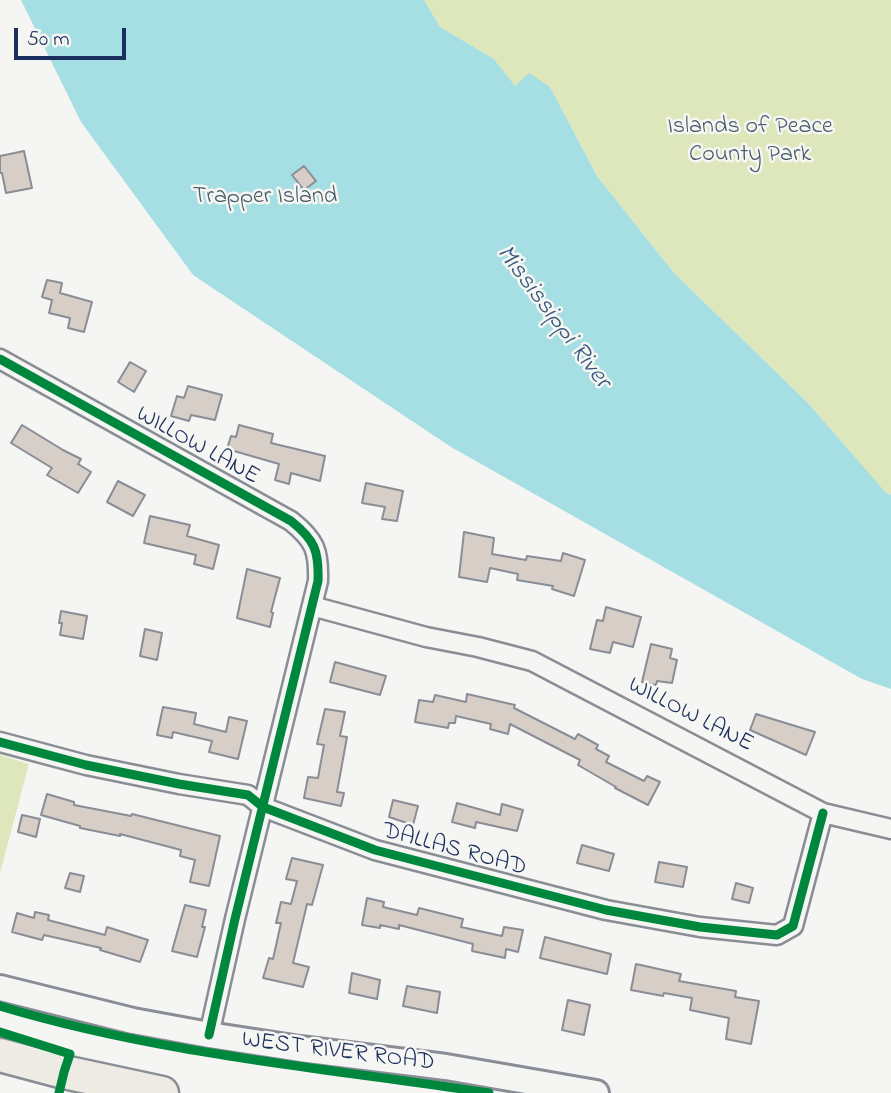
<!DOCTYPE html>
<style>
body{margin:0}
#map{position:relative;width:891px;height:1093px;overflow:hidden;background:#f5f5f3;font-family:"Indie Flower",sans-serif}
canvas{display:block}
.scale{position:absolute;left:14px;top:28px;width:112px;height:32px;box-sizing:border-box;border:4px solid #1b2f5e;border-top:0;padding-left:9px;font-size:21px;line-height:24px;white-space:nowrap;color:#1b2f5e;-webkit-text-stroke:5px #f6f6f2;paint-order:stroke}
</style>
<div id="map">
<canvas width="891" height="1093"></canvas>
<div class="scale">50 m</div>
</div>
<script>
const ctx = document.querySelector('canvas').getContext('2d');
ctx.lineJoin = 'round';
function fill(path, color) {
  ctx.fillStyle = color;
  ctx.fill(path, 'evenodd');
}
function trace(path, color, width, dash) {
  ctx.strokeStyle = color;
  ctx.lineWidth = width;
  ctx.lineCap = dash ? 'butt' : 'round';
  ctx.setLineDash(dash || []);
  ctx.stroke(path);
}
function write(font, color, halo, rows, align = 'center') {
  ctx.font = font + ' "Indie Flower",sans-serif';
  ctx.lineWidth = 5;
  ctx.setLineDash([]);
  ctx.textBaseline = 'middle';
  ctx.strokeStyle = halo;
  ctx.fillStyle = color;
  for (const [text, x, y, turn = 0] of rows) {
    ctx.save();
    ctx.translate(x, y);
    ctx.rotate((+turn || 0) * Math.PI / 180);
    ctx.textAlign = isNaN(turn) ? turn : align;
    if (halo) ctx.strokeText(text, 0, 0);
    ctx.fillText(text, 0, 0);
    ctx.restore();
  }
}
fill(new Path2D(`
 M424 0H891V495L886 494 808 403 674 273 597 176 550 87H515L494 59 440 27Z
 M0 755 29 764 0 873Z`), '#dee6bb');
fill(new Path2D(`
 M21 0H424L440 27 494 59 515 86 529 73 550 87 597 176 674 273 808 403 886 493 891 495V689L862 679 451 447 193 275 81 122Z`), '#a6dfe3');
const building = new Path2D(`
 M24 151 32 188 6 193 2 173H0V156Z
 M304 166 316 181 304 190 292 175Z
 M47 280 62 283 60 293 92 302 84 332 68 328 70 318 49 313 52 300 42 297Z
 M130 362 146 371 134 392 118 382Z
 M188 386 222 395 215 420 191 415 189 421 171 416 177 396 184 398Z
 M22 425 63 450 81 459 78 464 91 472 78 493 47 475 52 468 11 443Z
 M239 425 273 434 271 443 325 456 320 481 291 473 289 484 275 480 279 464 227 449 231 436 236 437Z
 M118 481 145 495 133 516 107 502Z
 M366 483 403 491 397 521 382 519 385 507 362 503Z
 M150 516 190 525 187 536 219 545 213 569 194 564 196 555 144 543Z
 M464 532 494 538 492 554 526 560 527 556 561 561 563 553 585 560 574 596 552 589 553 586 517 580 518 574 490 568 487 582 459 577Z
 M247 569 280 578 271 612 273 613 270 627 237 618Z
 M606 607 641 617 633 647 613 642 610 653 590 649 597 620 603 621Z
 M61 611 87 616 83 639 60 635 62 623H59Z
 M145 629 162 633 157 660 140 656Z
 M651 644 672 649 670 658 677 660 672 683 657 681 656 685 642 682Z
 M335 662 386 676 380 695 330 682Z
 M467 694 515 705 514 708 575 739 578 734 598 745 596 749 609 756 606 762 644 781 647 776 660 782 648 805 615 788 616 787 578 765 580 760 510 724 508 734 490 729 491 724 456 716 455 723H449L448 728 415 722 419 700 433 702 435 695 466 702Z
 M163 707 196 713 194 724 226 732 229 717 247 721 238 759 209 752 212 741 173 732 172 738 157 735Z
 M325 709 345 712 340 736 347 737 337 792 344 793 341 806 304 798 308 777 318 778 324 745 317 744Z
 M756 714 815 732 806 755 750 730Z
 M47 794 74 802V805L131 816 132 814 220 836 209 886 190 882 195 860 180 856 181 850 120 834V836L80 828V826L41 815Z
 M393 800 418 806 413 825 389 817Z
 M457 803 500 815 502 804 523 810 517 831 476 822 475 828 452 822Z
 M22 815 40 819 36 837 18 832Z
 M582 845 614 854 609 871 577 863Z
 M292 858 323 865 312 905 307 904 293 963 309 967 303 987 263 978 269 958 273 959 281 923H276L281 902 291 904 297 881 286 879Z
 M659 862 687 867 683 887 655 882Z
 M70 873 84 876 80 892 65 888Z
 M736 883 753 888 749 903 732 899Z
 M367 898 384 902 383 907 417 915 419 908 463 919 461 927 502 936 504 927 523 930 518 952 506 949 505 958 472 951 473 944 399 925V929L380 925V928L362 925Z
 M185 905 206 910 202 927H205L197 957 172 951Z
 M35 912 49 915 48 920 105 935 107 927 148 940 140 962 100 950 101 948 44 935 42 940 12 932 17 913 34 918Z
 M545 937 611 954 607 974 540 958Z
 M636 964 681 974 679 981 736 991 735 997 759 1001 751 1044 726 1039 729 1018 690 1010 692 998 664 993 663 996 631 990Z
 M352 973 380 980 377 999 349 993Z
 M407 986 440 992 437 1013 403 1006Z
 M568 1000 590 1005 584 1035 562 1030Z`);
fill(building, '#d7cec7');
trace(building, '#898d95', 2);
const street = new Path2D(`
 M0 359 291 521C315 540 319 551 318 581L235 919 209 1035
 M312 606 426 637 478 647 532 661 823 813 891 829
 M0 742 86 765 179 784 248 795 263 807 375 850 606 910 700 927 777 935 793 926 823 813`);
const secondary = new Path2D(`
 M0 988 133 1021 209 1035 300 1049 446 1067 596 1093`);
const highway = new Path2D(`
 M0 1055 64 1072 162 1093`);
trace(street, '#898d95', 23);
trace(secondary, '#898d95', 30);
trace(highway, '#898d95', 37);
trace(street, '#f5f5f3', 18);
trace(secondary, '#f5f5f3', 24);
trace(highway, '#eeebe4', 32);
trace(new Path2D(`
 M0 359 291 521C315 540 319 551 318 581L235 919 209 1035
 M0 742 86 765 179 784 248 795 263 807 375 850 606 910 700 927 777 935 793 926 823 813
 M0 1006C159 1054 325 1068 489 1093
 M0 1032 70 1054 64 1072 59 1093`), '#00873e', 9);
write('24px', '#475a6a', '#f6f6f2', [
 ["Islands of Peace",750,128],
 ["County Park",750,156],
 ["Trapper Island",265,198]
]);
write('24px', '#1b2f5e', '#f6f6f2', [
 ["WILLOW LANE",197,447,29],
 ["WILLOW LANE",690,716,27],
 ["DALLAS ROAD",454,851,15],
 ["WEST RIVER ROAD",338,1053,7]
]);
write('italic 26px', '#35587e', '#f6f6f2', [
 ["Mississippi River",552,318,53]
]);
</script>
